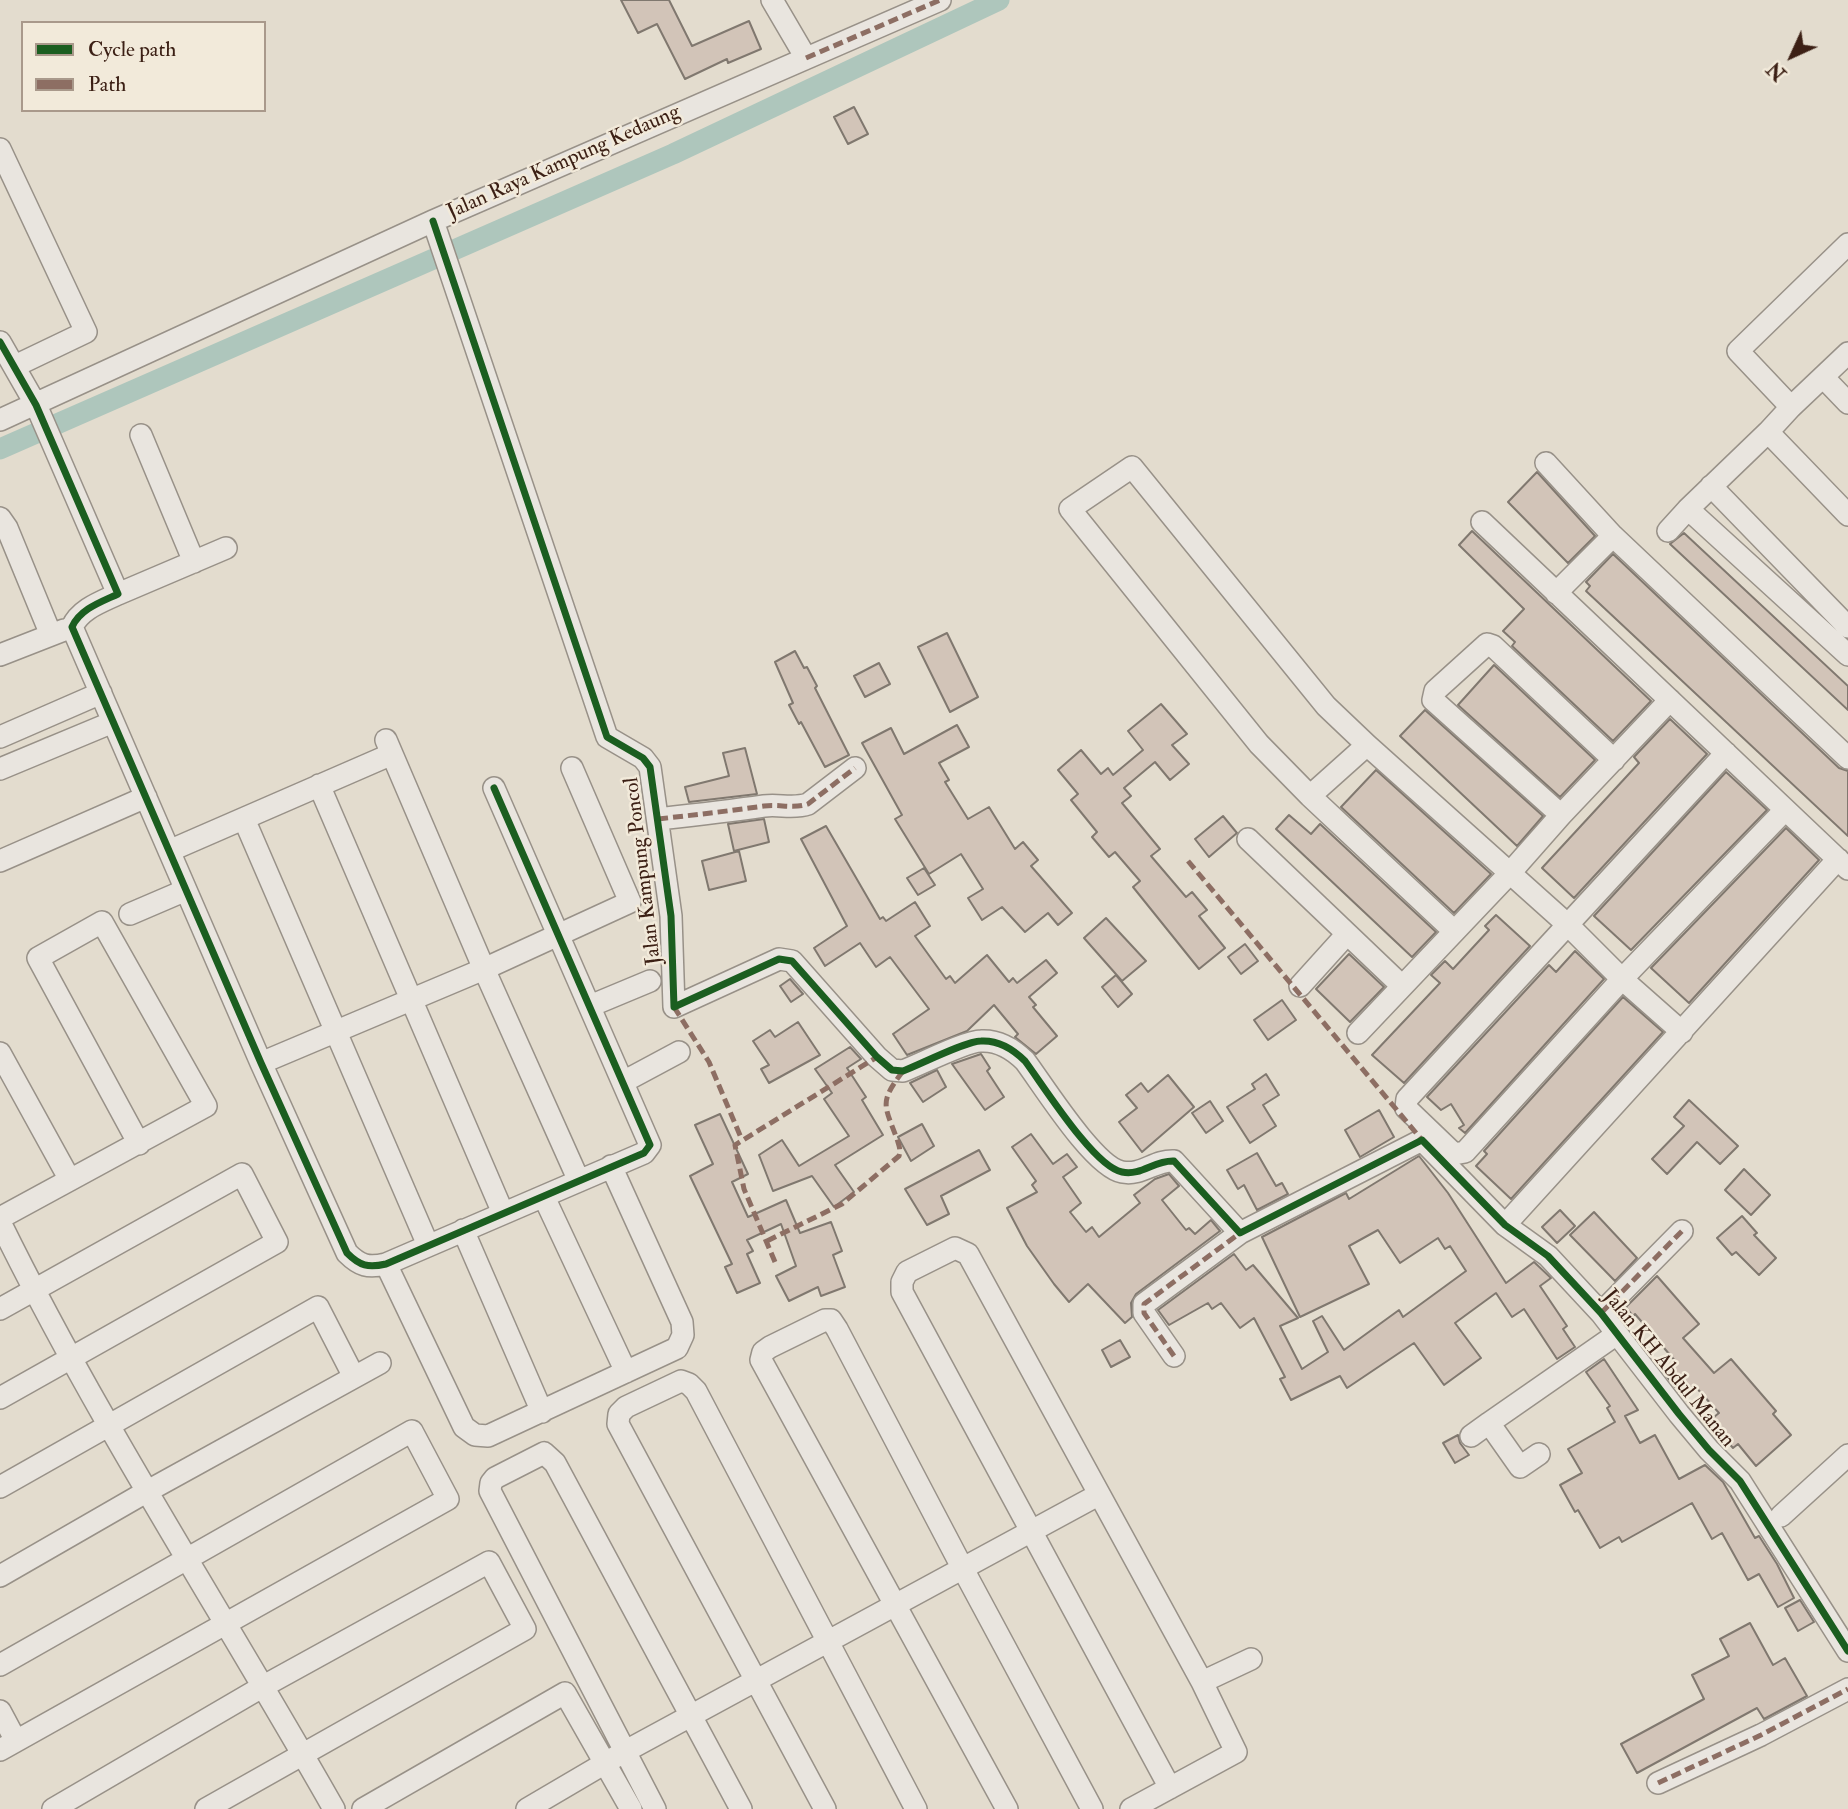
<!DOCTYPE html>
<style>
body{margin:0}
#map{position:relative;width:1848px;height:1809px;overflow:hidden;background:#e3dcce;font-family:"IM FELL Double Pica",serif}
canvas{display:block}
.legend{position:absolute;left:21px;top:21px;width:245px;height:91px;box-sizing:border-box;background:#f2eada;border:2px solid #a9998b;margin:0;padding:9px 12px;list-style:none;font-size:21px;color:#3c2015}
.legend li{display:flex;align-items:center;gap:14px;height:35px}
.legend b{width:35px;border:2px solid #a9998b}
.north{position:absolute;left:1757px;top:21px;width:70px;height:70px;-webkit-text-stroke:5px #f2eada;paint-order:stroke;rotate:225deg;font-size:19px;font-weight:700;line-height:28px;text-align:center;color:#3c2015}
.north::after{content:'';display:block;margin:auto;width:24px;height:32px;background:#3c2015;clip-path:polygon(50% 0,100% 100%,50% 72%,0 100%)}
</style>
<div id="map">
<canvas width="1848" height="1809"></canvas>
<ul class="legend">
<li><b style="height:9px;background:#1b5e20"></b>Cycle path</li>
<li><b style="height:9px;background:#8d6e63"></b>Path</li>
</ul>
<div class="north">N</div>
</div>
<script>
const ctx = document.querySelector('canvas').getContext('2d');
ctx.lineJoin = 'round';
function trace(path, color, width, dash) {
  ctx.strokeStyle = color;
  ctx.lineWidth = width;
  ctx.lineCap = dash ? 'butt' : 'round';
  ctx.setLineDash(dash || []);
  ctx.stroke(path);
}
function fill(path, color) {
  ctx.fillStyle = color;
  ctx.fill(path, 'evenodd');
}
function write(font, color, halo, rows, align = 'center') {
  ctx.font = font + ' "IM FELL Double Pica",serif';
  ctx.lineWidth = 5;
  ctx.setLineDash([]);
  ctx.textBaseline = 'middle';
  ctx.strokeStyle = halo;
  ctx.fillStyle = color;
  for (const [text, x, y, turn = 0] of rows) {
    ctx.save();
    ctx.translate(x, y);
    ctx.rotate((+turn || 0) * Math.PI / 180);
    ctx.textAlign = isNaN(turn) ? turn : align;
    if (halo) ctx.strokeText(text, 0, 0);
    ctx.fillText(text, 0, 0);
    ctx.restore();
  }
}
trace(new Path2D(`
 M0 449 673 154 999 0`), '#aec6bc', 21);
const building = new Path2D(`
 M621 0H669L692 46 749 21 761 49 728 63 727 59 685 79 657 24 638 33Z
 M854 107 868 134 848 144 834 117Z
 M1537 472 1595 536 1568 563 1508 502Z
 M1472 531 1651 701 1613 741 1512 646 1515 642 1503 631 1524 609 1459 545Z
 M1684 533 1848 686V710L1670 544Z
 M1613 554 1839 768 1848 771V836L1586 591 1590 586 1586 582Z
 M947 633 978 697 950 712 918 647Z
 M795 651 804 668 807 667 817 686 815 688 849 755 825 767 801 722 799 724 789 705 793 703 775 662Z
 M879 663 890 684 865 697 854 676Z
 M1494 665 1595 760 1560 797 1458 705Z
 M1161 704 1187 734 1172 745 1189 764 1170 780 1155 762 1124 788 1131 796 1122 803 1160 849 1151 856 1186 897 1192 892 1207 910 1199 916 1225 948 1199 969 1133 887 1140 881 1115 852 1109 857 1092 837 1097 832 1071 800 1078 794 1058 770 1081 750 1101 774 1108 768 1113 775 1143 750 1128 731Z
 M1425 710 1543 816 1517 846 1400 736Z
 M1670 719 1707 754 1574 898 1542 868 1639 763 1634 757Z
 M957 725 969 747 939 763 949 780 945 782 968 819 989 807 1015 849 1023 842 1038 860 1031 866 1072 913 1058 925 1048 913 1025 932 1002 907 982 920 968 898 983 889 961 854 929 874 895 819 902 815 862 743 891 728 904 754Z
 M745 748 757 794 689 802 685 787 729 776 723 753Z
 M1376 770 1491 874 1454 913 1341 807Z
 M1726 772 1767 810 1631 950 1594 916Z
 M1289 815 1311 834 1320 824 1436 932 1412 957 1276 829Z
 M1223 816 1237 833 1209 857 1195 839Z
 M764 819 769 842 734 851 728 824Z
 M826 826 880 919 883 917 886 921 915 902 930 926 915 936 946 979 950 976 955 983 987 955 1009 982 1013 978 1017 983 1046 960 1057 973 1029 997 1036 1005 1033 1007 1057 1036 1036 1054 1015 1037 1018 1034 994 1005 967 1031 907 1055 893 1034 929 1009 890 957 876 967 860 943 825 966 814 948 847 926 801 839Z
 M1786 828 1819 860 1689 1003 1651 968Z
 M739 851 746 881 709 890 702 861Z
 M924 868 935 885 918 895 907 878Z
 M1496 915 1530 946 1404 1083 1372 1055 1440 983 1431 975 1445 961 1453 969 1489 930 1485 926Z
 M1106 918 1146 961 1122 981 1084 938Z
 M1245 944 1258 961 1241 974 1228 957Z
 M1575 951 1604 979 1465 1133 1459 1128 1464 1125 1451 1104 1441 1110 1427 1097 1549 965 1556 972Z
 M1349 954 1384 987 1350 1022 1316 989Z
 M1116 975 1132 994 1118 1007 1102 987Z
 M790 979 803 994 791 1002 780 986Z
 M1623 997 1663 1032 1511 1199 1476 1166 1487 1154 1484 1151Z
 M1282 1000 1296 1020 1268 1040 1254 1020Z
 M798 1022 820 1055 769 1083 761 1069 769 1065 753 1041 770 1030 775 1037Z
 M850 1047 861 1059 847 1068 866 1097 862 1100 883 1135 835 1165 854 1192 834 1207 812 1176 773 1191 759 1155 782 1140 799 1166 849 1136 824 1099 832 1093 815 1069Z
 M981 1054 990 1068 987 1071 1004 1097 985 1110 952 1064Z
 M937 1070 946 1087 923 1102 910 1083Z
 M1266 1074 1279 1095 1263 1105 1276 1126 1250 1143 1227 1107 1255 1089 1252 1084Z
 M1168 1075 1194 1107 1142 1152 1119 1122 1137 1108 1126 1095 1141 1083 1148 1092Z
 M1689 1100 1738 1146 1720 1164 1697 1142 1667 1174 1652 1159 1684 1126 1674 1117Z
 M1210 1101 1223 1121 1206 1133 1192 1113Z
 M1379 1110 1394 1137 1360 1157 1345 1130Z
 M720 1114 748 1174 732 1182 748 1217 786 1200 800 1233 831 1222 842 1251 833 1255 845 1287 821 1296 818 1287 789 1301 776 1276 796 1266 781 1224 747 1240 753 1251 747 1254 760 1283 737 1293 725 1267 732 1264 690 1176 713 1164 695 1125Z
 M922 1124 934 1146 911 1161 898 1137Z
 M1031 1134 1053 1164 1067 1154 1077 1167 1063 1177 1081 1203 1070 1212 1086 1232 1092 1227 1099 1237 1140 1203 1134 1195 1155 1179 1169 1174 1179 1186 1162 1200 1186 1230 1189 1228 1195 1234 1211 1220 1220 1231 1136 1294 1131 1303 1132 1317 1125 1323 1088 1284 1069 1302 1054 1284 1027 1246 1007 1208 1037 1192 1032 1185 1036 1181 1012 1147Z
 M979 1150 990 1170 941 1196 949 1214 927 1225 905 1189Z
 M1257 1153 1276 1186 1282 1183 1288 1194 1257 1210 1244 1185 1238 1189 1227 1170Z
 M1419 1156 1448 1193 1506 1283 1534 1262 1551 1278 1540 1286 1567 1326 1563 1329 1575 1347 1557 1359 1524 1309 1512 1317 1496 1293 1455 1323 1481 1358 1444 1385 1414 1343 1347 1388 1340 1376 1291 1400 1280 1379 1285 1377 1254 1318 1240 1328 1221 1303 1212 1309 1208 1303 1169 1325 1158 1310 1234 1254 1246 1270 1253 1265 1298 1318 1280 1326 1302 1369 1328 1352 1313 1321 1322 1316 1344 1350 1399 1310 1403 1317 1466 1271 1450 1246 1445 1249 1438 1238 1400 1263 1378 1230 1349 1246 1369 1284 1300 1317 1262 1237 1346 1193 1349 1199Z
 M1744 1169 1770 1195 1751 1215 1725 1190Z
 M1560 1210 1575 1226 1557 1243 1542 1227Z
 M1594 1212 1637 1258 1615 1281 1570 1235Z
 M1742 1216 1757 1233 1754 1235 1776 1258 1759 1275 1736 1252 1732 1255 1717 1238Z
 M1657 1276 1699 1324 1683 1338 1714 1373 1731 1359 1776 1411 1773 1414 1791 1435 1756 1466 1738 1444 1733 1448 1709 1421 1719 1413 1694 1385 1683 1394 1677 1386 1675 1387 1663 1372 1676 1362 1635 1314 1633 1316 1626 1307Z
 M1120 1340 1130 1357 1111 1367 1102 1350Z
 M1604 1359 1638 1410 1625 1416 1640 1443 1655 1435 1679 1479 1705 1465 1723 1482 1755 1538 1759 1536 1777 1564 1794 1598 1778 1607 1759 1574 1748 1580 1722 1533 1712 1539 1692 1503 1622 1542 1619 1537 1600 1548 1578 1510 1575 1512 1560 1485 1582 1473 1568 1449 1615 1422 1607 1408 1610 1406 1586 1372Z
 M1458 1435 1460 1443 1469 1455 1455 1463 1443 1443Z
 M1800 1600 1814 1622 1798 1631 1785 1608Z
 M1750 1623 1773 1665 1785 1658 1807 1696 1764 1719 1757 1708 1637 1773 1621 1744 1704 1699 1692 1675 1729 1656 1720 1639Z`);
fill(building, '#d2c4b8');
trace(building, '#80786f', 2);
const street = new Path2D(`
 M772 0 806 58
 M0 149 86 332 15 366
 M433 221 607 737 643 758 650 767 671 916 674 1007 779 959 792 961 877 1057 892 1070 903 1071C919 1065 966 1041 981 1041 999 1040 1013 1049 1025 1061 1043 1085 1094 1167 1122 1172 1142 1176 1154 1160 1174 1161L1240 1233 1422 1140 1505 1225 1548 1256 1601 1313 1679 1414 1709 1450 1740 1481 1848 1651
 M0 342 36 405 118 594C101 602 80 609 72 627L261 1063 347 1253C360 1266 368 1268 386 1264L644 1153 650 1145 494 788
 M1823 377 1848 403
 M1791 407 1848 353
 M0 420 433 221 940 0
 M1768 432 1791 407 1738 351 1848 244
 M141 435 194 562
 M1546 463 1613 536 1848 758
 M1711 486 1848 627
 M1688 509 1768 432 1848 515
 M0 518 7 528 51 635
 M1482 522 1848 869
 M1668 531 1688 509 1848 655
 M1556 593 1613 536
 M118 594 226 548
 M0 655 64 630
 M0 737 101 693
 M386 740 484 969 579 1181
 M1726 753 1407 1099 1406 1108 1454 1154 1465 1152 1622 979 1785 810
 M0 769 113 722
 M319 785 503 1213
 M1310 796 1259 744 1070 509 1132 467 1326 706 1367 745
 M1561 815 1433 700 1435 691 1487 644 1493 646 1614 760
 M244 819 428 1245
 M658 819C694 815 729 811 764 806 779 804 794 809 808 804L855 768
 M1248 839 1402 986
 M169 851 392 754
 M0 861 146 797
 M130 914 186 890
 M1454 931 1310 796 1367 745 1568 925 1622 979 1682 1032
 M1300 986 1347 934
 M590 1006 650 981
 M1358 1033 1509 874 1561 815 1670 700
 M0 1053 70 1180
 M261 1063 484 969 630 902 572 768
 M623 1082 679 1052
 M544 1197 626 1372
 M0 1218 206 1106 102 922 38 958 139 1144
 M0 1222C99 1424 223 1613 334 1809
 M1505 1225 1838 859
 M463 1230 542 1412
 M386 1264 464 1427 475 1435 488 1436 677 1348 683 1335 682 1322 611 1166
 M0 1309 242 1174 277 1242 0 1398
 M1601 1313 1682 1231
 M1174 1356 1144 1313V1304L1240 1233
 M1471 1436 1489 1423
 M1539 1454 1520 1467 1489 1423 1617 1334
 M0 1487 318 1307 354 1377
 M1781 1516 1848 1455
 M0 1576 146 1492 380 1363
 M0 1665 412 1431 448 1499 0 1750
 M1202 1682 1251 1659
 M0 1711 16 1741
 M1658 1783 1761 1735 1848 1689
 M53 1809 262 1687 489 1562 525 1629 206 1809
 M363 1809 565 1693 631 1809
 M527 1809 624 1752 1098 1495
 M655 1809 490 1491 491 1483 495 1478 544 1453 555 1463 741 1809
 M825 1809 618 1424 619 1414 626 1407 681 1381 689 1384 696 1391 916 1809
 M1007 1809 761 1360 763 1352 770 1347 825 1320H831L837 1329 963 1569 1092 1809
 M1131 1809 1236 1752 1202 1682 968 1254 955 1248 907 1272 902 1282V1292L1170 1788`);
trace(street, '#989188', 24);
trace(street, '#e9e5df', 21);
trace(new Path2D(`
 M806 58 940 0
 M658 819C694 815 729 811 764 806 779 804 794 809 808 804L855 768
 M1188 861 1422 1140 1416 1143
 M674 1007 709 1062 742 1140
 M767 1241 842 1204 899 1156C901 1149 899 1146 897 1139 884 1104 879 1103 903 1071
 M775 1262 744 1189 735 1145 877 1057
 M1601 1313 1682 1231
 M1174 1356 1144 1313V1304L1240 1233
 M1658 1783 1761 1735 1848 1689`), '#8d6e63', 5, [10, 5]);
trace(new Path2D(`
 M433 221 607 737 643 758 650 767 671 916 674 1007 779 959 792 961 877 1057 892 1070 903 1071C919 1065 966 1041 981 1041 999 1040 1013 1049 1025 1061 1043 1085 1094 1167 1122 1172 1142 1176 1154 1160 1174 1161L1240 1233 1422 1140 1505 1225 1548 1256 1601 1313 1679 1414 1709 1450 1740 1481 1848 1651
 M0 342 36 405 118 594C101 602 80 609 72 627L261 1063 347 1253C360 1266 368 1268 386 1264L644 1153 650 1145 494 788`), '#1b5e20', 7);
write('21px', '#3c2015', '#f2eada', [
 ["Jalan Raya Kampung Kedaung",564,163,-24],
 ["Jalan Kampung Poncol",644,871,-97],
 ["Jalan KH Abdul Manan",1668,1369,51]
]);
</script>
